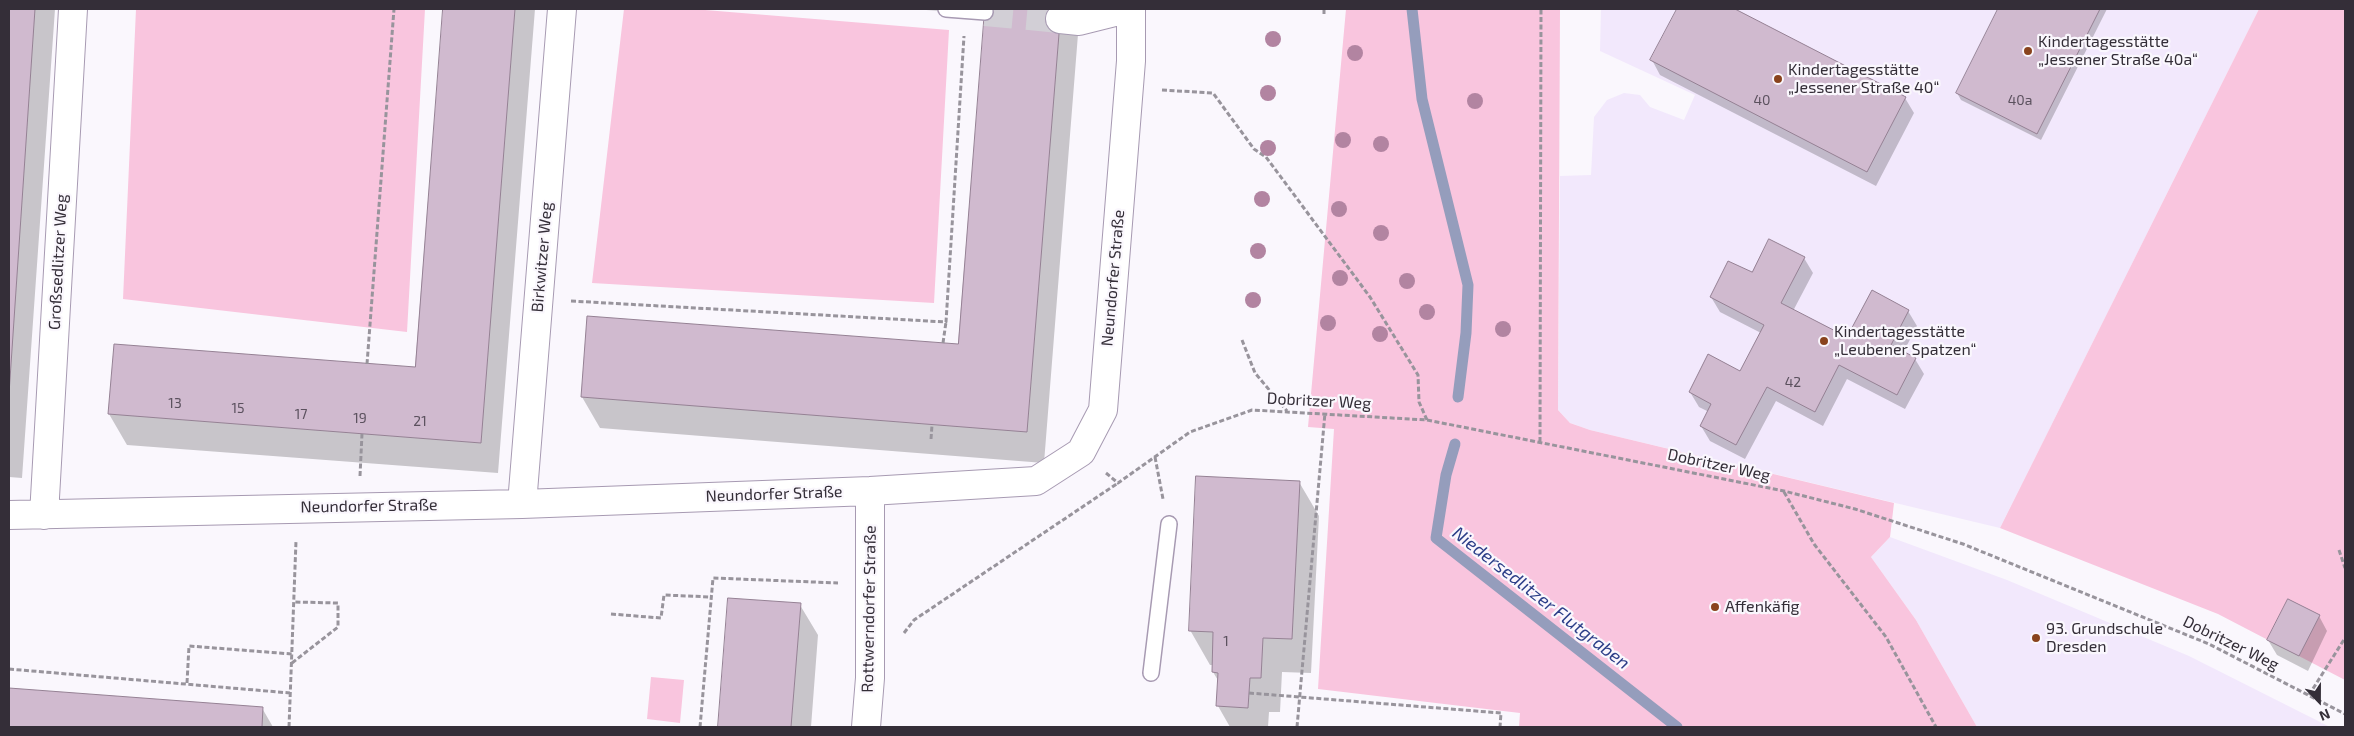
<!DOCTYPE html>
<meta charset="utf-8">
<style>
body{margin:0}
#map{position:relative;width:2354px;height:736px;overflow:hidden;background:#faf7fd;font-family:"Exo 2",sans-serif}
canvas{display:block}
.frame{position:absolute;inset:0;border:10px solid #342e38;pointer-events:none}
.north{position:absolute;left:2294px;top:676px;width:50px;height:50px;-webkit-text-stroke:4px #faf7fd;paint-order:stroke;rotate:158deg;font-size:14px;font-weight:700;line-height:20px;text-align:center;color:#342e38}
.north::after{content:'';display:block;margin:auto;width:18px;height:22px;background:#342e38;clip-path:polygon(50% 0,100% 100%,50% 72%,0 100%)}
</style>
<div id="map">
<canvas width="2354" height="736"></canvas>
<div class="frame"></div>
<div class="north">N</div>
</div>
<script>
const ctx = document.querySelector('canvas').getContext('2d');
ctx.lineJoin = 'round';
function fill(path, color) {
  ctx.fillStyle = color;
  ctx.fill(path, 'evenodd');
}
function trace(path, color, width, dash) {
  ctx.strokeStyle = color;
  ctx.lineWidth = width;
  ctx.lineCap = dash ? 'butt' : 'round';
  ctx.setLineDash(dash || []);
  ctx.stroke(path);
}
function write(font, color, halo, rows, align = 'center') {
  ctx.font = font + ' "Exo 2",sans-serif';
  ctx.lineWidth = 4.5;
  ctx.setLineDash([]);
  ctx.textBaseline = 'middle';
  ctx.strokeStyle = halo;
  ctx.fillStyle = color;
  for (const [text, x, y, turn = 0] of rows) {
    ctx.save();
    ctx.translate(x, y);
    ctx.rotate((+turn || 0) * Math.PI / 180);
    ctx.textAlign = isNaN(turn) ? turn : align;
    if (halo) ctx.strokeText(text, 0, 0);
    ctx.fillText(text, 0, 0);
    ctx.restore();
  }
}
fill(new Path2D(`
 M1601 9H2259L2000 528 1590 430 1570 423 1558 410 1560 176 1591 175 1594 117 1607 100 1624 93 1640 95 1650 107 1684 120 1695 95 1600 51Z
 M1890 537 2007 580 2189 656 2330 727H1977L1916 620 1871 557Z`), '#f2e8fc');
fill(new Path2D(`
 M136 9H425L407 332 123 299Z
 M624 9H693L949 30 934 303 592 283Z
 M1346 9H1560L1558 410 1570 423 1590 430 1894 503 1890 537 1871 557 1916 620 1977 727H1519L1520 713 1318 689 1334 429 1308 427Z
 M2259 9H2345V680L2218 614 2000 528Z
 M651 677 684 680 680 723 647 719Z`), '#f9c5de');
fill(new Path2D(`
 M9 9H55L22 478 9 477Z
 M445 9H535L498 473 127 445 109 414 416 369Z
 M911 9H1080L1044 463 600 428 582 397 589 317 959 345 986 14Z
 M1679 9H1732L1905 98 1914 113 1876 186 1660 75 1652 60Z
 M1999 9H2107L2041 140 1961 100 1957 93Z
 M1804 258 1813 273 1793 311 1848 339 1908 311 1917 326 1903 353 1915 359 1924 374 1905 409 1847 379 1823 426 1776 401 1745 459 1710 441 1701 426 1709 412 1699 407 1690 392 1741 373 1761 333 1720 312 1711 297 1752 274Z
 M1299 482 1319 516 1311 673 1282 672 1280 712H1269L1268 727H1230L1218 706 1219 682 1213 672V665H1210L1190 630Z
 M729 600 800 605 818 635 811 727H719Z
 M2319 616 2327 631 2308 671 2277 655 2268 640Z
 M9 689 262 708 273 727H9Z`), '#0003');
trace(new Path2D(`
 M1412 9 1422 99 1468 285 1466 333 1458 397
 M1455 444 1446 475 1436 538 1677 727`), '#959dbc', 11);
const building = new Path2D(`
 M9 9H35L9 394Z
 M443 9H515L481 443 108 414 114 344 415 367Z
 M985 9H1061L1027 432 581 397 587 316 958 344Z
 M1677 9H1735L1906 97 1867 172 1650 60Z
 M1998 9H2100L2037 134 1956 93Z
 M1769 239 1805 257 1781 303 1847 337 1872 290 1909 310 1891 345 1916 358 1897 395 1839 365 1815 412 1767 387 1736 445 1700 426 1711 404 1689 392 1708 354 1740 371 1764 325 1710 297 1728 261 1752 272Z
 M1196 476 1300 481 1292 639 1263 638 1261 678H1250L1248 708 1216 706 1218 673 1212 672 1213 632 1189 631Z
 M728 598 801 603 791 727H718Z
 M2288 599 2320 615 2299 656 2267 640Z
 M9 688 263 707 262 727H9Z`);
fill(building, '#d0bacf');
trace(building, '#958194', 1);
trace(new Path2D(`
 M985 12 1060 19`), '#d2cfd6', 28, [28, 14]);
const lane = new Path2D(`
 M946 9 985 12
 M1151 673 1169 524`);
const street = new Path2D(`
 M1060 19 1079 21 1127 9
 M522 504 562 9
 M9 515 522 504 870 491 1036 481 1081 452 1103 410 1131 61V9
 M44 515 73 9
 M866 727 870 678V491`);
trace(lane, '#a79ab2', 18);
trace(street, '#a79ab2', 30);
trace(new Path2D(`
 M1324 14V9
 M1162 90 1213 93 1254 149 1266 157 1370 297 1418 375 1419 402 1427 420
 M571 301 946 322 964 36
 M1242 340 1255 373 1287 411
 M943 343 946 322
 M367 364 394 9
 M931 439 932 425
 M1540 442 1541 9
 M1155 457 1163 499
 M1106 473 1118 483 1190 432 1252 410 1427 420 1784 491 1855 509 1963 544 2209 644 2345 714
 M360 476 362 434
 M1784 492 1814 544 1886 637 1936 727
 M2339 550 2345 568
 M611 614 661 618 664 595 711 597
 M904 633 914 620 1118 483
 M292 663 338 627V603L294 602
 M9 669 290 693
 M187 683 189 646 292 654
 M1249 693 1501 713 1500 727
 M2309 695 2345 638
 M289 727 296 541
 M700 727 713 578 838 583
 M1297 727 1325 413`), '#98949c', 3, [5, 2.5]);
trace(lane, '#fff', 15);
trace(street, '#fff', 28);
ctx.fillStyle = '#b284a1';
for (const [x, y] of [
 [1273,39],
 [1355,53],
 [1268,93],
 [1475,101],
 [1343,140],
 [1381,144],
 [1268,148],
 [1262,199],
 [1339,209],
 [1381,233],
 [1258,251],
 [1340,278],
 [1407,281],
 [1253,300],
 [1427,312],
 [1328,323],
 [1503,329],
 [1380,334]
]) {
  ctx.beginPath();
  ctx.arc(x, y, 8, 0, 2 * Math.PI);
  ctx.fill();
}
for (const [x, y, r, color] of [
 [2028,51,5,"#89431d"],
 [1778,79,5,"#89431d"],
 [1824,341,5,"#89431d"],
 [1715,607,5,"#89431d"],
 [2036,638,5,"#89431d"]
]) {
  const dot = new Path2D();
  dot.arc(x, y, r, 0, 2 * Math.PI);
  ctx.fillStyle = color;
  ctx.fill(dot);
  trace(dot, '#faf7fd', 2);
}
write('14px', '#5b515e', null, [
 ["40",1762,100],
 ["40a",2020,100],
 ["42",1793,382],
 ["13",175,403],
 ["15",238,408],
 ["17",301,414],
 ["19",360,418],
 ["21",420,421],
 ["1",1226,641]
]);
write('16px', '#342e38', '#faf7fd', [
 ["Kindertagesstätte",2038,42],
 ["„Jessener Straße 40a“",2038,60],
 ["Kindertagesstätte",1788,70],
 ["„Jessener Straße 40“",1788,88],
 ["Kindertagesstätte",1834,332],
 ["„Leubener Spatzen“",1834,350],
 ["Affenkäfig",1725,607],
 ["93. Grundschule",2046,629],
 ["Dresden",2046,647]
], 'left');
write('16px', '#342e38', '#faf7fd', [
 ["Birkwitzer Weg",542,257,-85],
 ["Großsedlitzer Weg",58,262,-87],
 ["Neundorfer Straße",1113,278,-85],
 ["Dobritzer Weg",1319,401,3],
 ["Dobritzer Weg",1719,465,12],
 ["Neundorfer Straße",774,494,-2],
 ["Neundorfer Straße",369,506,-1],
 ["Rottwerndorfer Straße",869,609,-89],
 ["Dobritzer Weg",2231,643,26]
]);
write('italic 18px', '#2c3e88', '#faf7fd', [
 ["Niedersedlitzer Flutgraben",1541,598,38]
]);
</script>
